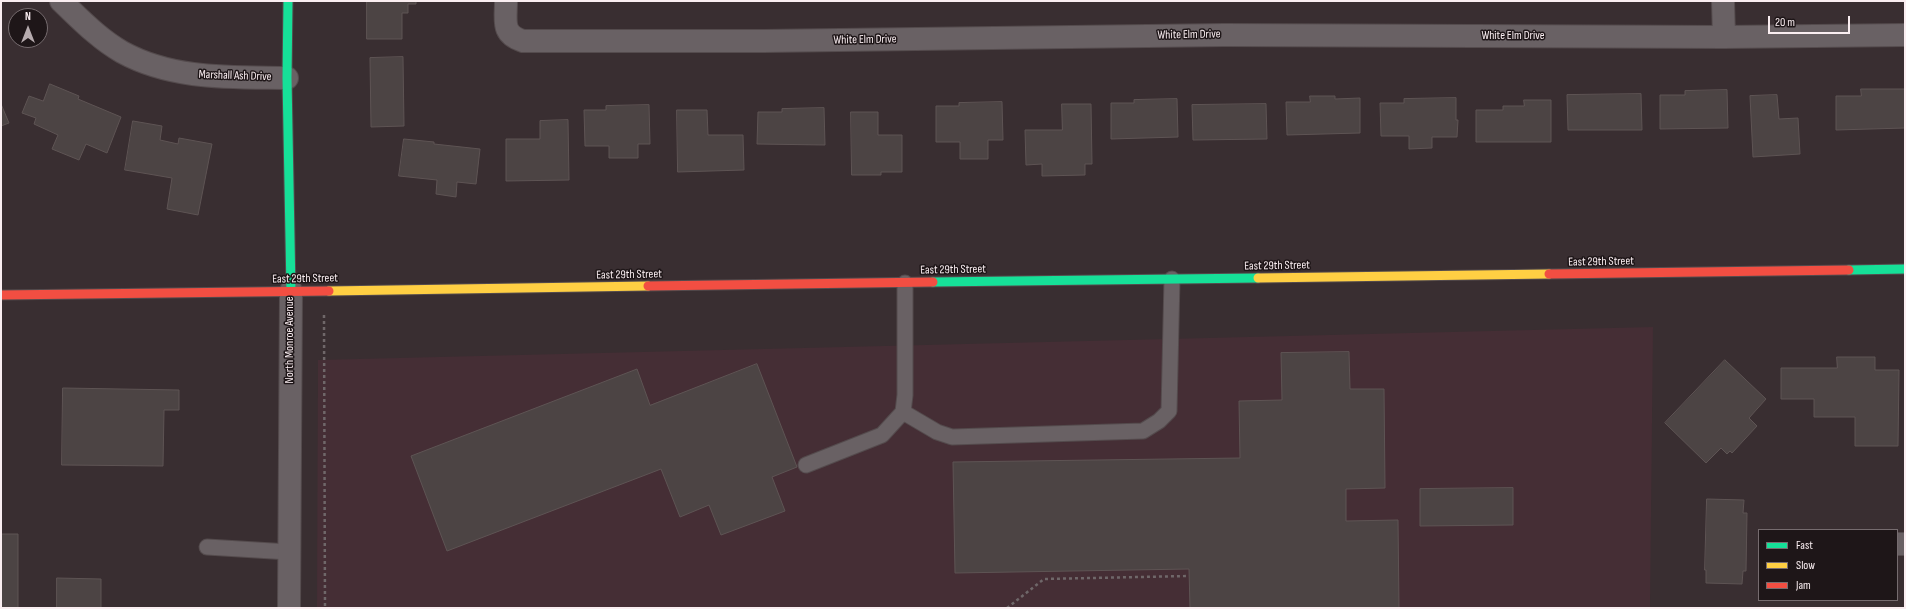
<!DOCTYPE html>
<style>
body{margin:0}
#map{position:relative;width:1906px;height:609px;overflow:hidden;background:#392e31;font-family:"Sofia Sans Condensed",sans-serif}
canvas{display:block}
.frame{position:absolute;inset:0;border:2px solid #faeef1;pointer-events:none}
.legend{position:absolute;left:1758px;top:529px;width:140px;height:72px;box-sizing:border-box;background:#1e1618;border:1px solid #766c6f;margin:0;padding:5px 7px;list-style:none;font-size:12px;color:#faeef1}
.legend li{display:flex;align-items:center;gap:8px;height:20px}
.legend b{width:20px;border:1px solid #766c6f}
.north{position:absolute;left:8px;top:8px;width:40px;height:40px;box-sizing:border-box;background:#1e1618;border:1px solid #766c6f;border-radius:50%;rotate:0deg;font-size:11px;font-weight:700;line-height:16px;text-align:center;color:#faeef1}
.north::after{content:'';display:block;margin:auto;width:14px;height:18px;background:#b6abae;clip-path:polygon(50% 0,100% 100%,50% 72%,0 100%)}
.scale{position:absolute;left:1768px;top:16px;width:82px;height:18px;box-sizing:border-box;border:2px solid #faeef1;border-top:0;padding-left:5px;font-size:12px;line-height:14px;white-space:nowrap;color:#faeef1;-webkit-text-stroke:3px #1e1618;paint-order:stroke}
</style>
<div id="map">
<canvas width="1906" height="609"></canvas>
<div class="frame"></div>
<ul class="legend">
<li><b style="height:5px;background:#16e098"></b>Fast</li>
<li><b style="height:5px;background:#ffcf43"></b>Slow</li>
<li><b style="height:5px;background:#f24e42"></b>Jam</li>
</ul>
<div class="north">N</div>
<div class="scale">20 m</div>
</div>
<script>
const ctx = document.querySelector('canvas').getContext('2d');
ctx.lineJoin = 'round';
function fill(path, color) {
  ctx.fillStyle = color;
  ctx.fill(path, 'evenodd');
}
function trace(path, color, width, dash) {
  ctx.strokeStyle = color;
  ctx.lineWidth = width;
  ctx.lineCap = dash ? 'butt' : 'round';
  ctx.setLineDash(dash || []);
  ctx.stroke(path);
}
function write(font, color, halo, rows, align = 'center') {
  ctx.font = font + ' "Sofia Sans Condensed",sans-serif';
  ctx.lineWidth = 3;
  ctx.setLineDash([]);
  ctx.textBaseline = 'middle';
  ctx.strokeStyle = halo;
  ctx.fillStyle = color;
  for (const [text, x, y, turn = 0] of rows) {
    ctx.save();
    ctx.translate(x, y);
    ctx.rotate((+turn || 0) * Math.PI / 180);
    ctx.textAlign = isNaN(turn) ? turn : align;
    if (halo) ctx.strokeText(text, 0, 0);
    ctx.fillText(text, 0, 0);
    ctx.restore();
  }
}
fill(new Path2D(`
 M1653 327 1650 608H317L318 360Z`), '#452e35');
const building = new Path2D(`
 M367 1H416V4H408V13H402V39H367Z
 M403 57 404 126 371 127 370 58Z
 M50 84 79 96 78 99 121 117 107 153 86 144 79 160 52 149 58 135 34 124 36 118 22 113 29 96 43 101Z
 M1861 89H1905V128L1836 130V96H1861Z
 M1727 90 1728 128 1660 129V95H1685V91Z
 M1641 94 1642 130H1568L1567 95Z
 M1777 95 1779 119 1798 118 1800 154 1753 157 1750 96Z
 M1310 96H1335V99L1360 98V133L1287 135 1286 102H1310Z
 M1456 98V120H1458L1457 137H1432V148L1409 149V136H1381L1380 103H1404V99Z
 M1177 99 1178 137 1111 139V103H1134V100Z
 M1524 100H1551V142H1476V110H1503V106H1524Z
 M1002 102 1003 140H988V159H960V142H936V106H959V103Z
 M1 104 9 123 1 126Z
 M1062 104H1091L1092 164H1085V175L1042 176V164L1026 165 1025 130H1062Z
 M1266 104 1267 139 1193 140 1192 105Z
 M649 105 650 144H638V158H609V146H585L584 110H606V106Z
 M824 108 825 145 757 144 758 112H782V109Z
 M677 110H707L708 135H743L744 170 678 172Z
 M851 112H878V135H902V172H881V175H852Z
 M568 120 569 180 506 181V139H540V121Z
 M133 121 162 126 160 140 178 144 179 138 212 144 198 215 167 209 172 178 125 170Z
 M404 139 434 142V144L480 149 476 184 457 182 456 197 436 194 437 180 399 176Z
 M1349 352 1350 389H1384L1385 488 1346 489V521L1398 520 1399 608H1190L1189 569 955 573 953 462 1240 458 1239 401 1282 400 1281 353Z
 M1837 357H1875V370H1899L1898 446H1855V417H1814V399H1781V368H1837Z
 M1725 360 1766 399 1749 418 1757 426 1732 453 1730 451 1727 454 1721 448 1706 463 1665 423Z
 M757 364 797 467 772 477 785 511 721 535 709 505 680 517 661 469 447 551 411 456 637 369 650 405Z
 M63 388 179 390V410H164L163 466 62 465Z
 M1513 488V525L1420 526V489Z
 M1707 499 1744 500 1743 513H1747L1746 571H1743L1742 584 1706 583V570H1705Z
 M1 534H18V608H1Z
 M57 578 101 579V608H57Z`);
fill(building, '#4c4444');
trace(building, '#5e5454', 1);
const lane = new Path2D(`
 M903 412 937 432 952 437 1143 431 1159 421 1169 411 1172 279
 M806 465 882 435 903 412 905 395V283
 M207 547 289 552`);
const street = new Path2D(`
 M61 1C80 19 99 39 122 52 173 80 231 77 287 78
 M506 1C506 21 501 34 523 41H763L1224 35 1724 37 1905 35
 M1723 1 1724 37
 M1897 544H1905
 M289 608 291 291`);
const fast = new Path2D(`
 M288 1 287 78 291 291
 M1849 270 1905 269
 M933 282 1258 278`);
const slow = new Path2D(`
 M1258 278 1549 274
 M329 291 648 286`);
const jam = new Path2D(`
 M1549 274 1849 270
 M648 286 933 282
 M1 295 329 291`);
trace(lane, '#544b4d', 17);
trace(street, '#544b4d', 24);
trace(fast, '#544b4d', 11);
trace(slow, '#544b4d', 11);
trace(jam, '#544b4d', 11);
trace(new Path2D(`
 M324 315 325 608
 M1007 608 1044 579 1189 576`), '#6f6769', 2.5, [3, 3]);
trace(lane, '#696164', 15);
trace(street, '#696164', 22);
trace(fast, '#16e098', 9);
trace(slow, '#ffcf43', 9);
trace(jam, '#f24e42', 9);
write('12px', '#faeef1', '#1e1618', [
 ["White Elm Drive",1189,35,-1],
 ["White Elm Drive",1513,36],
 ["White Elm Drive",865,40,-1],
 ["Marshall Ash Drive",235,76,2],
 ["East 29th Street",1601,262,-1],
 ["East 29th Street",1277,266,-1],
 ["East 29th Street",953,270,-1],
 ["East 29th Street",629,275,-1],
 ["East 29th Street",305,279,-1],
 ["North Monroe Avenue",290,340,-90]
]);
</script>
